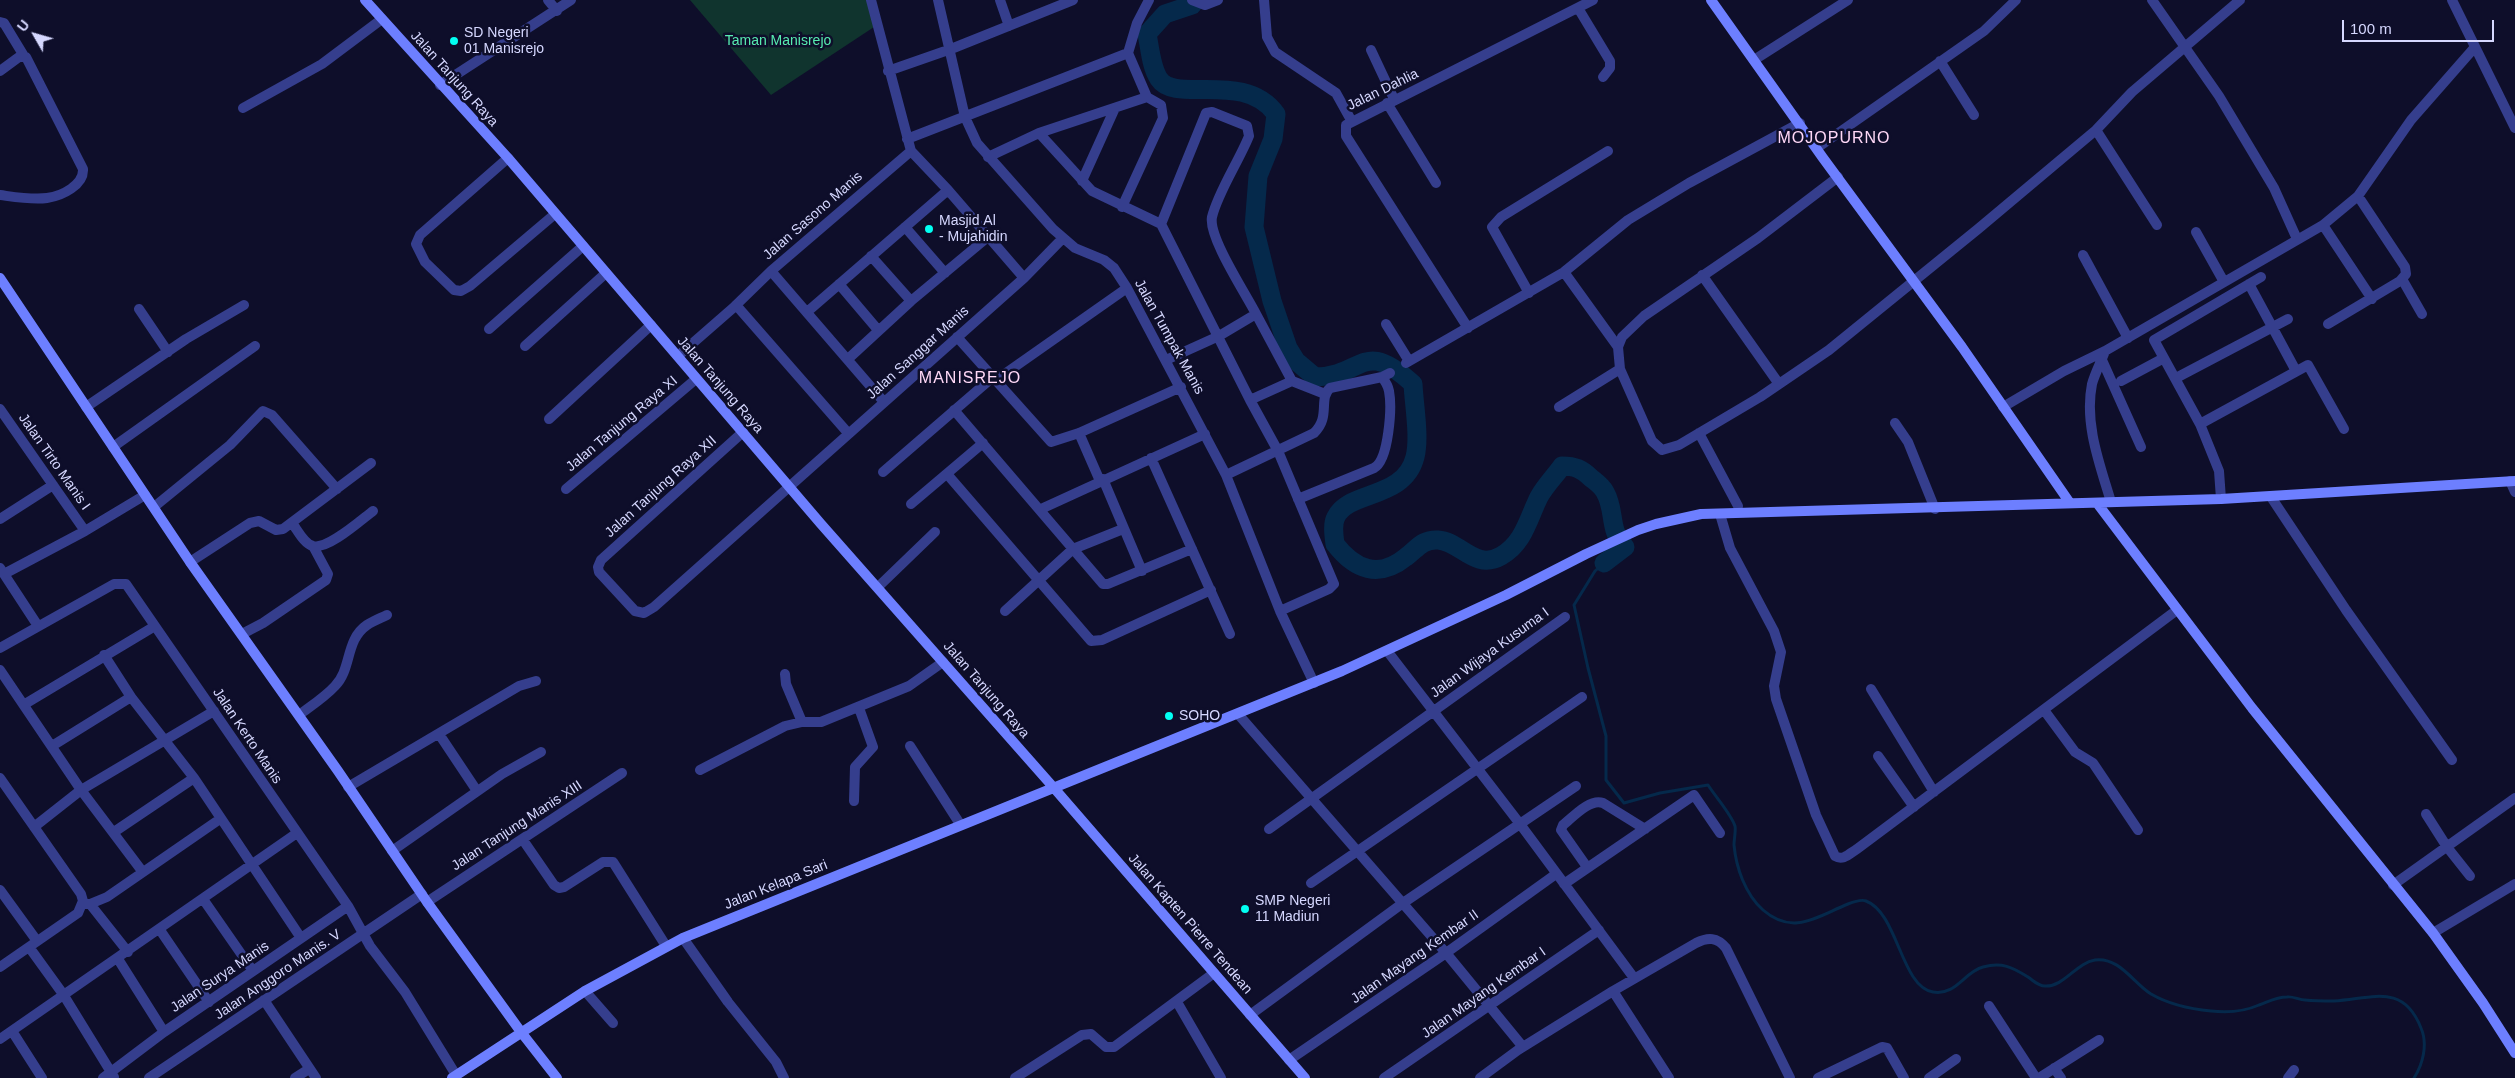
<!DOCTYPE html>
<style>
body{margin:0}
#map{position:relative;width:2515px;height:1078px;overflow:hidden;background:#0e0e2a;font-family:Arial,sans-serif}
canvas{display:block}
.north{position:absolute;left:10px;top:10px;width:50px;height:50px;-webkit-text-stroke:4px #0e0e2a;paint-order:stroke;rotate:308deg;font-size:14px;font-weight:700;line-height:20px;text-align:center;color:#d6d8ff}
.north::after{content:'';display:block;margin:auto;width:18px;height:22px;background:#d6d8ff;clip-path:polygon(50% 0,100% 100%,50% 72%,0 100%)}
.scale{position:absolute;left:2342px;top:20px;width:152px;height:22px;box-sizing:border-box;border:2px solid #d6d8ff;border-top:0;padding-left:6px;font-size:15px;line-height:18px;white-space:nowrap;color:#d6d8ff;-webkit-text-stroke:4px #0e0e2a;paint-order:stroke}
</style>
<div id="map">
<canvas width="2515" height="1078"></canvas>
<div class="north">U</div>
<div class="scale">100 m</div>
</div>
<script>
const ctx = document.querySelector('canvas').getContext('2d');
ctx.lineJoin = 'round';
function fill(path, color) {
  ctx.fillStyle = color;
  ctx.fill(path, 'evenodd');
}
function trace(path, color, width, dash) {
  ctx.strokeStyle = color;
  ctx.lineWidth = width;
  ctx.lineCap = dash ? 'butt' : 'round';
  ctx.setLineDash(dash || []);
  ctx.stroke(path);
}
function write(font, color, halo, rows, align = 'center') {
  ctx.font = font + ' Arial,sans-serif';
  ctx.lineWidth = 5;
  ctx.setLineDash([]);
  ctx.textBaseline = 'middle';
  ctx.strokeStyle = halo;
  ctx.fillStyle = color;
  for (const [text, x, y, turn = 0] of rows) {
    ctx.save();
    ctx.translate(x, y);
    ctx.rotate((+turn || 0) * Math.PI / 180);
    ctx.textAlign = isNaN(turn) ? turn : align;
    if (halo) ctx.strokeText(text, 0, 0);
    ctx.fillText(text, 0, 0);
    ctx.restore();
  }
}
fill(new Path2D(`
 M690 0H868L874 27 771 95Z`), '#10342e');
trace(new Path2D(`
 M1604 563 1595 571 1574 605 1588 668 1606 736V780L1624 803 1660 793 1708 785C1715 796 1731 814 1735 826 1736 831 1734 839 1734 845 1736 867 1745 894 1763 910 1793 936 1816 917 1848 904 1853 902 1861 899 1866 901 1898 913 1901 987 1933 992 1956 996 1964 972 1983 967 2002 962 2012 967 2028 977 2034 981 2038 986 2045 986 2064 987 2076 963 2095 960 2120 957 2133 983 2151 994 2170 1005 2190 1009 2211 1011 2228 1013 2243 1012 2259 1005 2268 1002 2276 997 2287 997 2293 996 2299 1000 2305 1000 2315 1001 2325 1001 2334 1001 2371 999 2403 982 2421 1028 2428 1044 2423 1064 2414 1078`), '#05294b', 3);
trace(new Path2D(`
 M1195 0 1192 5 1165 14 1147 34C1150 48 1151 67 1159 79 1175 104 1245 70 1276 114L1273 139 1258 176 1254 227 1272 301 1288 348 1296 361 1315 377C1365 376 1362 337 1413 384 1414 405 1420 437 1415 457 1404 500 1349 490 1336 517 1332 524 1334 536 1335 544 1355 570 1379 579 1406 557 1417 549 1422 539 1438 540 1460 541 1475 571 1501 556 1524 543 1528 519 1539 497 1545 486 1555 476 1562 466 1575 466 1582 469 1591 478 1596 482 1602 486 1605 492 1616 511 1608 530 1625 547L1604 563`), '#05294b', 19);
trace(new Path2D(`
 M548 0 557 11
 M871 0 911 151 948 190 1024 278
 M938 0 965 117 977 143 1053 229 1075 248 1104 260 1114 268 1127 288 1226 475 1280 611 1314 683
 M1000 0 1009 26
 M1192 0 1205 5 1218 0
 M1264 0 1267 37 1275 52 1336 93 1351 120
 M2152 0 2219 96 2274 188 2297 239
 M2452 0 2515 128
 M1578 8 1610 61V68L1603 77
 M0 22 4 23 24 56
 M1371 50 1394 99
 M1754 60 1848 0
 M1940 61 1974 115
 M0 71 19 57H26L83 169C84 185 62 196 47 198 32 200 15 197 0 195
 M888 71 951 49 1073 0
 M440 85 571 0
 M1387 103 1436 183
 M243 108 322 64 382 19
 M2096 130 2157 225
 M1039 133 1092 191 1161 224 1250 400 1278 451 1334 584 1329 589 1280 611
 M907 139 1128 53
 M1817 148 1984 31 2016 0
 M988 157 1039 133 1147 97
 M508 158 420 235 416 244 425 262 454 290 461 291 470 286 555 214
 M1838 177 1758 238 1644 316 1622 337 1618 347 1620 369 1652 441 1662 450 1679 445 1760 397 1829 350 1978 229 2096 130 2132 92 2240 0
 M1082 181 1115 108
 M1122 207 1163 118 1161 105 1147 97 1128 53 1137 23 1149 0
 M1161 224 1206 113 1212 112 1247 126 1249 136C1239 161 1218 192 1212 217 1208 237 1246 294 1256 314L1219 336 1166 360
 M2323 225 2372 299
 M905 227 945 273
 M2196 232 2224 282
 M2083 255 2128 338
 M871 256 911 301
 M771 271 884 402
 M1564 272 1618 347
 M1702 275 1779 384
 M2402 279 2422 314
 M839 284 878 330
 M2249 284 2296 371
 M1529 293 1492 227 1501 217 1608 151
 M736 305 848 433
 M139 309 168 352
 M807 312 948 190
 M1255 312 1292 381 1325 394
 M1386 324 1409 361
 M2328 324 2400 281 2406 274 2405 267 2358 196
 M1468 328 1346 136V125L1593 0
 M489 329 583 246
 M957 337 1051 442 1079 433 1181 387
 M525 346 606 273
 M2105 351C2101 362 2095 373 2092 384 2084 424 2100 465 2111 502
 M678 356 733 308 771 271 911 151
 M848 359 911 301 989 236
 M2102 360 2141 447
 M1406 363 1564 272 1628 220 1689 183 1800 123
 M2176 378 2288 319
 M996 380 1127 288
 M2121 381 2164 358
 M1250 400 1292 381
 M86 407 186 339 244 305
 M1559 407 1620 369
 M2003 407 2064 371 2105 351 2323 225 2358 196 2411 120 2475 47
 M0 409 85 531
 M954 410 1103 584H1108L1192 549
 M549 419 651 325
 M1895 423 1908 442 1935 509
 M2200 424 2308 365 2344 429
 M743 432 601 560 598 567 599 572 635 611 644 613 654 607 1024 278 1063 238
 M1079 433 1100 481
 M1699 433 1738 506
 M113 447 255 346
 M1151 458 1230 634
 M883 472 993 377
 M947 474 1091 641 1102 640 1211 590
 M1226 475 1314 433C1331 417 1318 399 1330 388L1382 377 1390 373
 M1103 479 1142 571
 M2510 481 2515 492
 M566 489 696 379
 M2271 497 2346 610 2452 760
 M1298 499 1374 468C1389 460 1392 407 1389 391 1388 385 1385 381 1382 377
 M2221 499 2219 471 2200 424 2154 340 2261 277
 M911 504 983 443
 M154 507 230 445 263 411 272 415 337 489
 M1041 509 1205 434
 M1720 514 1730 548 1774 631 1781 652 1774 686 1776 699 1816 815 1835 856C1843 861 1849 854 1857 849L2177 610
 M0 519 53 485
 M292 523C297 529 304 544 313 546 328 550 361 520 373 511
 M190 562 250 523 259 521 276 530 283 529 371 463
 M0 568 38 626
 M4 574 85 531 145 495
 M878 587 935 532
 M1005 611 1073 549 1123 529
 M242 634 263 623 326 580 328 574 313 546
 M0 648 114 584H126L348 906 370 946 405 992 456 1075
 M1388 652 1520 824 1634 978
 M104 655 131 697 194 778 301 938
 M0 670 81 790 142 871
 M785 674 786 684 802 722
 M1871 689 1934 792
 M25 704 155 626
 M2044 710 2075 752 2093 763 2138 830
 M1238 714 1446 953 1523 1047
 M299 715C311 706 325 697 335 686 352 669 345 640 367 625 373 621 381 618 387 615
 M439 734 477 791
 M52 746 131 697
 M910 746 960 824
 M1878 756 1914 807
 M700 770 785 726 802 722H821L909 686 943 662
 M0 778 81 894 83 901 78 913 0 967
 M348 787 519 686 536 681
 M854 801 855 767 873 747 859 708
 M2426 814 2447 847 2470 876
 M34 827 81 790 214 711
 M1269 829 1565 617
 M114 832 194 778
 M523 840 554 885 559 888 564 887 603 862H613L666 946
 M392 851 502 774 541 752
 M1587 867 1561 830 1563 825C1573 817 1590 798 1603 803L1645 829
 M1311 883 1582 697
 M1564 884 1694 795 1720 833
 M2393 885 2515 798
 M0 890 37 941
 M203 899 253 971
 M427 902 622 773
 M86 904H90L128 952
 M90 904 107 897 220 819
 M160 930 209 1002
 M2433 933 2515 884
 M683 938 728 1002 776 1062 784 1078
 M29 947 63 994 114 1077
 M118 959 164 1032
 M585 991 613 1023
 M264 1000 316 1078
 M1177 1002 1221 1078
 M1989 1006 2036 1078
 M1250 1015 1403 903 1576 786
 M12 1031 42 1078
 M0 1039 297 833
 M1289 1060 1446 953 1556 874
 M2054 1068 2061 1078
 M103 1078 164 1032 348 906
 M149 1078 422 894
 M295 1078 309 1069
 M1015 1078 1082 1035 1091 1034 1106 1047H1114L1214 973
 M1384 1078 1599 930
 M1480 1078 1518 1050 1613 991
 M1669 1078 1613 991 1696 943C1708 937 1717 937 1726 948L1790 1078
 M1818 1078 1882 1047 1887 1048 1904 1078
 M1929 1078 1956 1059
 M2039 1078 2099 1040
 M2288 1078 2294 1070`), '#353e8d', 10);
trace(new Path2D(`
 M365 0 508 158 821 524 1054 788 1305 1078
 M1711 0 1823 158 1962 347 2070 503
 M0 278 190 562 338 771 427 902 521 1032 557 1078
 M2097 503 2252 708 2433 933 2483 1003 2515 1053
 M452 1078 585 991 683 938 1342 671 1506 595 1586 554 1638 530 1656 524 1701 514 2221 499 2515 481`), '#6d7fff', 10);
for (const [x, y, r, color] of [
 [454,41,5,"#02fff3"],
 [929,229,5,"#02fff3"],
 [1169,716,5,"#02fff3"],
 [1245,909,5,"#02fff3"]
]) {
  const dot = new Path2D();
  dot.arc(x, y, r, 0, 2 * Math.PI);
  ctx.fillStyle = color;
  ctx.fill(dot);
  trace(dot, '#0e0e2a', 2);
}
write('14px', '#d6d8ff', '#0e0e2a', [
 ["SD Negeri",464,33],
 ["01 Manisrejo",464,49],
 ["Masjid Al",939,221],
 ["- Mujahidin",939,237],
 ["SOHO",1179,716],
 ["SMP Negeri",1255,901],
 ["11 Madiun",1255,917]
], 'left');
write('14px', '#57ebb0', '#0e0e2a', [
 ["Taman Manisrejo",778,41]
]);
write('14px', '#d6d8ff', '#0e0e2a', [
 ["Jalan Tanjung Raya",454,79,48],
 ["Jalan Dahlia",1383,90,-26],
 ["Jalan Sasono Manis",813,216,-41],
 ["Jalan Tumpak Manis",1169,337,61],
 ["Jalan Sanggar Manis",918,353,-42],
 ["Jalan Tanjung Raya",720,385,49],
 ["Jalan Tanjung Raya XI",622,424,-40],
 ["Jalan Tirto Manis I",54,462,55],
 ["Jalan Tanjung Raya XII",661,487,-42],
 ["Jalan Wijaya Kusuma I",1490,653,-36],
 ["Jalan Tanjung Raya",986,690,49],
 ["Jalan Kerto Manis",247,736,56],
 ["Jalan Tanjung Manis XIII",517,826,-33],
 ["Jalan Kelapa Sari",776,885,-22],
 ["Jalan Kapten Pierre Tendean",1190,924,49],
 ["Jalan Mayang Kembar II",1415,957,-35],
 ["Jalan Anggoro Manis. V",278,975,-34],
 ["Jalan Surya Manis",220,977,-34],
 ["Jalan Mayang Kembar I",1484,993,-35]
]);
ctx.letterSpacing = '1px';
write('16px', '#ffd8f7', '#0e0e2a', [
 ["MOJOPURNO",1834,139],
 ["MANISREJO",970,379]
]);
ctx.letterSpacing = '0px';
</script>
